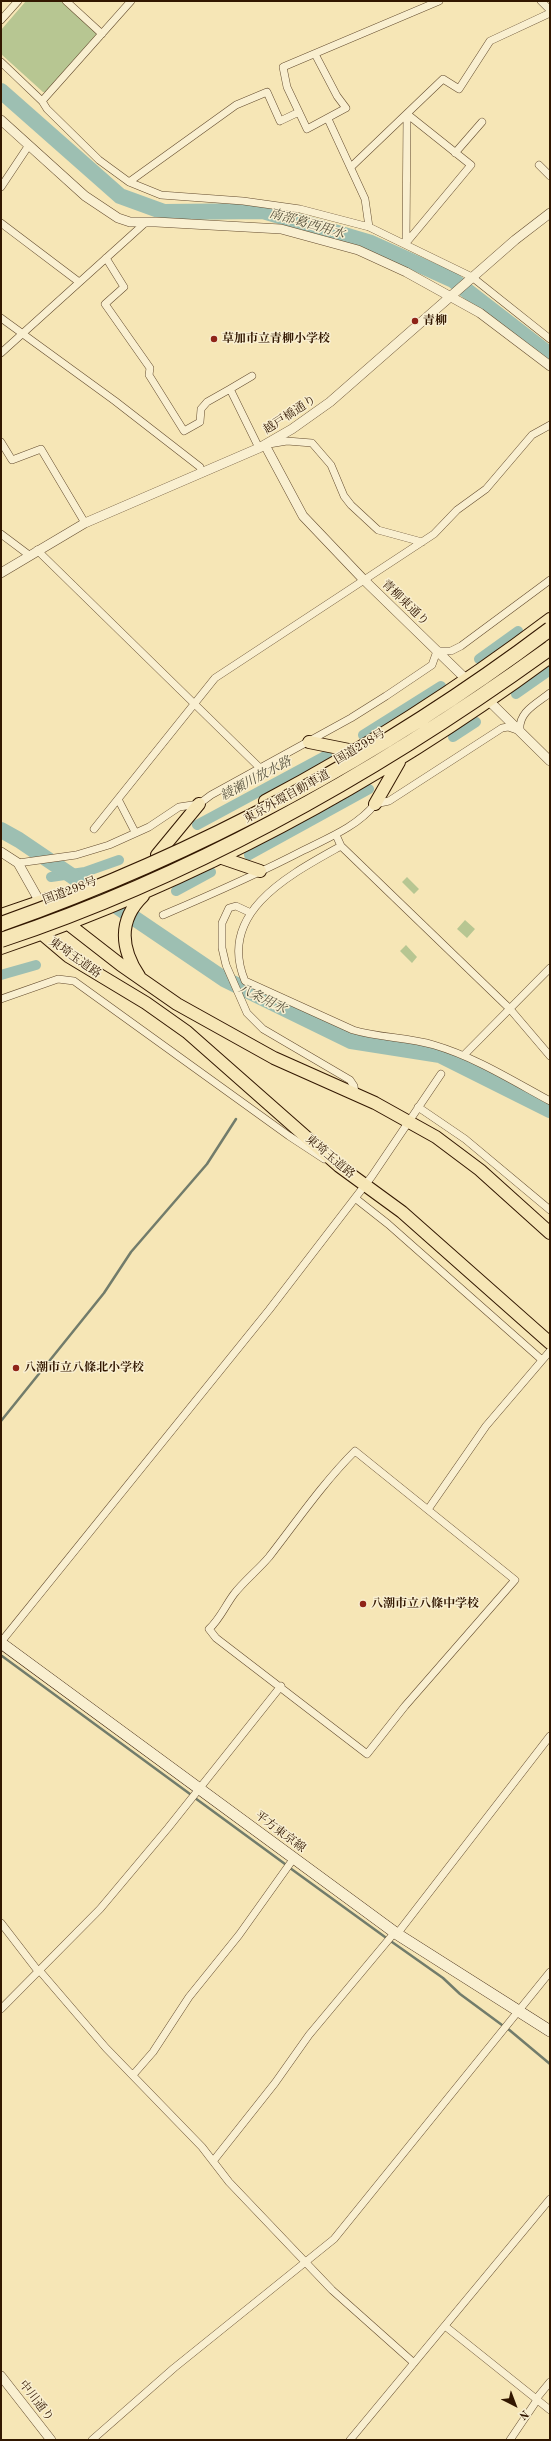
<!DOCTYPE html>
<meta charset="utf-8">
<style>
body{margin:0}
#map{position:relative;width:551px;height:2441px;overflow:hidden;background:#f6e6b6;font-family:"Old Standard TT",serif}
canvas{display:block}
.frame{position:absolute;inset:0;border:2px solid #321700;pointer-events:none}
.north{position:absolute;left:495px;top:2385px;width:40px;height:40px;-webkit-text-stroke:3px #f9efd0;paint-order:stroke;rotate:138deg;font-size:11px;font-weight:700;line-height:16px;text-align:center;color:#321700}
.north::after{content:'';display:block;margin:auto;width:14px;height:18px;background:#321700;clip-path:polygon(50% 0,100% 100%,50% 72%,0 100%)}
</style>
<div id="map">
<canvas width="551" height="2441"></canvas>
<div class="frame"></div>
<div class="north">N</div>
</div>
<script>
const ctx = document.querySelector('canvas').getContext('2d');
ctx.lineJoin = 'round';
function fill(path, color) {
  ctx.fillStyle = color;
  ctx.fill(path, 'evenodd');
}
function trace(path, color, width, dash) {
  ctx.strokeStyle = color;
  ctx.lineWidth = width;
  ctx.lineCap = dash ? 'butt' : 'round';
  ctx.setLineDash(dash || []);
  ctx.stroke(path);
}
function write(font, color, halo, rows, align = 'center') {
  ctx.font = font + ' "Old Standard TT","Noto Serif JP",serif';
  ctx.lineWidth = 3;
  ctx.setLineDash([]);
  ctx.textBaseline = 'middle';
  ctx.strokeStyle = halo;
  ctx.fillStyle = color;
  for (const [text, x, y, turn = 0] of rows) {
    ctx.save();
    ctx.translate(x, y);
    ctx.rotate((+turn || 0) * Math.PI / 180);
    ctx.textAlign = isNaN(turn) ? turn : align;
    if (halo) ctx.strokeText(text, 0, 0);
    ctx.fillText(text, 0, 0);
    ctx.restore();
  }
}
fill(new Path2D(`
 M26 1H61L98 34 46 92H43L1 54V30Z
 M407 877 419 889 414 894 402 882Z
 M465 920 475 929 467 938 457 929Z
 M406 945 417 957 412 963 400 951Z`), '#b7c692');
trace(new Path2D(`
 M1 1421 104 1293 131 1252 207 1164 236 1119
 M2 1656 190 1794
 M195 1798 285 1864
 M290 1868 385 1937
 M392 1942 443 1978 460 1994 502 2025
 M507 2028 550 2064`), '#727c6b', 2.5);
trace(new Path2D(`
 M479 659 518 631
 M516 694 550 670
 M363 735 441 686
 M453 737 476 722
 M197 825 327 755
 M249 855 369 789
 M51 877 85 872 119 860
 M176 891 211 872
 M1 975 36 965`), '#9dbfb2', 10);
trace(new Path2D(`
 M1 91 120 196 164 212 263 211 371 243 453 280 550 355
 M1 830 19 840 224 979 351 1041 440 1055 550 1110`), '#9dbfb2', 16);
const minor = new Path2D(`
 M66 1 102 34
 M541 1 550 10
 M1 20 18 1
 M315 54 337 96 346 108 307 129 287 87 283 67 439 1
 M1 62 42 101 47 109 99 160 129 182 161 195 243 201 300 209 369 227 472 277 550 339
 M42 101 131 1
 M407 114 471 165 406 243Z
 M328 119 365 199 369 227
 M455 153 482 122
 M539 165 550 176
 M351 167 443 79 459 89 490 41 550 13
 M129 182 236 105 267 92 280 121 299 112
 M1 187 29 145
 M1 223 79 282
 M106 258 124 287 105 304 150 368 149 375 184 431 200 422 201 409 207 402 230 389 259 448
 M1 318 115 401 200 467 202 473
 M1 353 145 223
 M230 389 252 376
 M1 442 12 460 41 449 85 523
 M269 444 287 441 312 443 331 465 344 496 351 505 378 530 422 542
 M1 534 29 555
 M37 550 260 768
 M94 829 118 799
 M135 832 118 799 215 678 434 534 457 510 486 489 532 435 550 425
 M336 835 341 846 510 1009 550 1056
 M341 846C291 874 216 912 245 981L353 1030C380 1038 407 1037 434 1045 475 1057 513 1081 550 1101
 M18 863 76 855 109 845 149 827 179 807 199 804 211 795 351 718 386 696 432 665 437 651H451L461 646 550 580
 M251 913 236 906 229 908 222 923V948L226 965 247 1013 263 1029 350 1080 354 1086 355 1094
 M163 915C210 895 258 874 304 850 328 838 358 826 375 804L389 801 502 728 508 727 520 731C518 712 536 704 550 693
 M1 999 58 979 74 981 289 1136 324 1159
 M464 1055 550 968
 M418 1107 465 1139 550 1210
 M355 1198 388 1224 542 1360
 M355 1451 515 1580 405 1706 367 1754 216 1638 209 1629C220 1619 225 1606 234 1594 244 1581 258 1570 269 1557 297 1521 323 1483 355 1451Z
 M429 1508 486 1426 550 1351
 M1 1642 269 1310 372 1176 441 1074
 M1 1923 38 1971
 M397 1934 550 1736
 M39 1970 106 2048 202 2147 229 2182 332 2290 414 2363
 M1 2009 100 1909 168 1828 281 1686
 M133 2075 153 2052 189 1997 239 1935 294 1858
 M214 2160 275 2083 309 2035 395 1932
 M445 2326 550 2410
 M536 2399 550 2382
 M92 2440 174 2368 334 2239 550 1972
 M350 2440 550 2199
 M510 2440 537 2400`);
const tertiary = new Path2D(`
 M1 120 85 196 118 218 130 222H156L281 229 358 250 406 272 480 313 550 366
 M265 445 303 516 363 579 470 683
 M1 573 85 523 259 448 292 429 330 402 515 240 550 213
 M485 697 550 761
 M1 852 18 863 40 902
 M1 2376 51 2440`);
const secondary = new Path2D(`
 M1 1643 397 1934 550 2031`);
const trunk = new Path2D(`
 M309 742 354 751
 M265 801C365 748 460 687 550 619
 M375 804 399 762
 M157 855 199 804
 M222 858 260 871
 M40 902 42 934 68 956 146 1003 187 1032 339 1166 402 1212 550 1343
 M40 902 121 965 177 1004 274 1058 375 1103 436 1137 480 1170 550 1233
 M1 915 48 899
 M1 948C199 880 382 781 550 657
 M139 976C121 949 118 920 143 896`);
trace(minor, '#634b2e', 8);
trace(tertiary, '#634b2e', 10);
trace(secondary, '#321700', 12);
trace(trunk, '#321700', 14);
trace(minor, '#f9efd0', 7);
trace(tertiary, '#f9efd0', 9);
trace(secondary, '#f9efd0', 11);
trace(trunk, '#f6e6b6', 12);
const motorwayBridge = new Path2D(`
 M1 924C198 854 383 755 550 629
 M1 940C199 874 381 770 550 648`);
trace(motorwayBridge, '#321700', 16, []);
trace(motorwayBridge, '#f6e6b6', 14);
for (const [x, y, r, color] of [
 [415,321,4,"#8f2418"],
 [214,339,4,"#8f2418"],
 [16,1368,4,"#8f2418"],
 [363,1604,4,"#8f2418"]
]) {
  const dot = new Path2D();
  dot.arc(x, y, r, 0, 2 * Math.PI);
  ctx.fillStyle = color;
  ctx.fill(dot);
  trace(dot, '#f9efd0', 1.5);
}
write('bold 12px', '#321700', '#f9efd0', [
 ["青柳",423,321],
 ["草加市立青柳小学校",222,339],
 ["八潮市立八條北小学校",24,1368],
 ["八潮市立八條中学校",371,1604]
], 'left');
write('12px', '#321700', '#f9efd0', [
 ["越戸橋通り",290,415,-33],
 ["青柳東通り",405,603,44],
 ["国道298号",360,747,-31],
 ["東京外環自動車道",287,797,-29],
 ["国道298号",70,891,-21],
 ["東埼玉道路",75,958,35],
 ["東埼玉道路",330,1157,40],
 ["平方東京線",280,1832,37],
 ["中川通り",36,2401,52]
]);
write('italic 13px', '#57523e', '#f9efd0', [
 ["南部葛西用水",307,224,16],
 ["綾瀬川放水路",256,779,-28],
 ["八条用水",262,999,26]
]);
</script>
